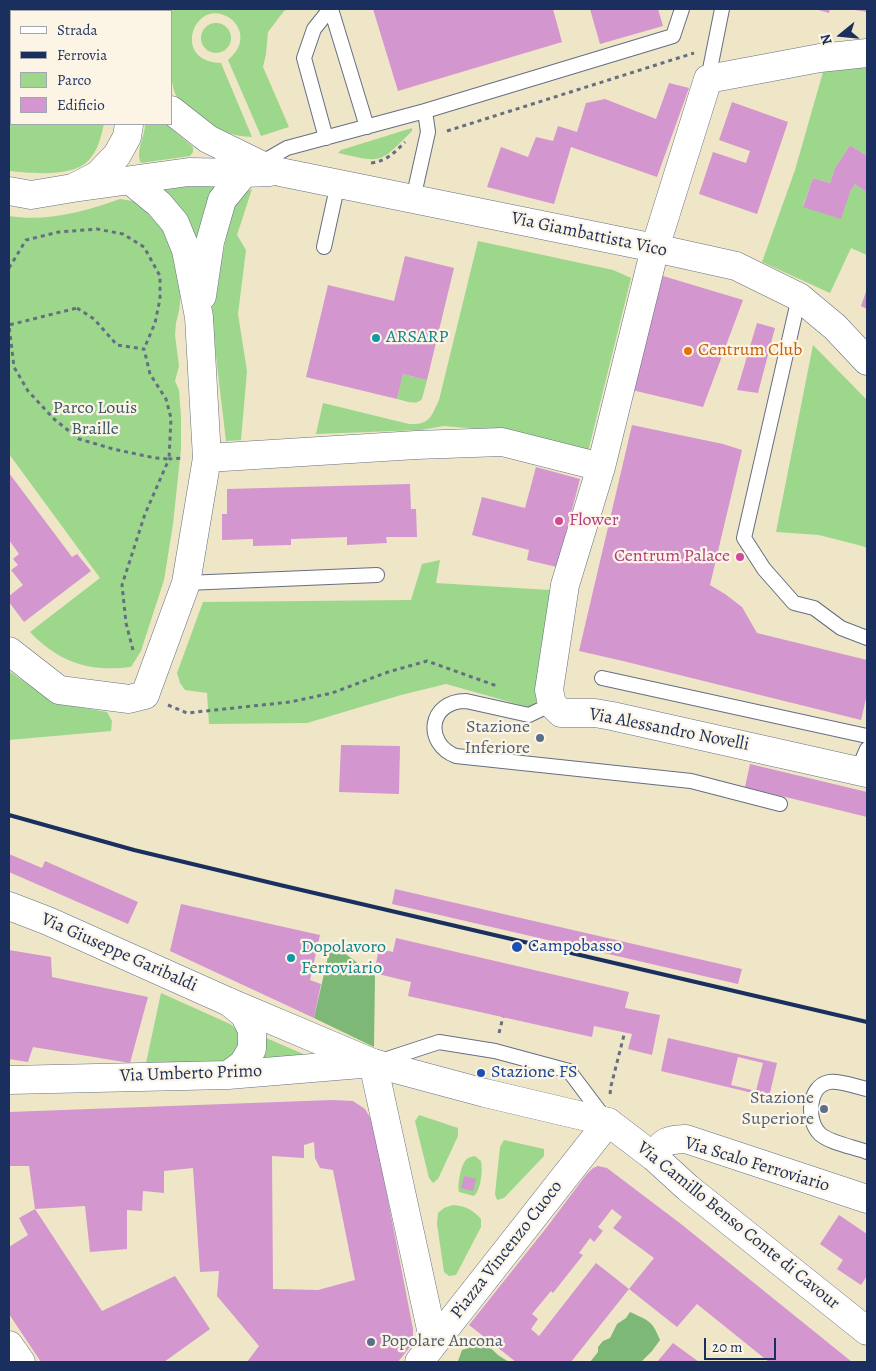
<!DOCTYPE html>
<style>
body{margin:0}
#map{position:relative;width:876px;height:1371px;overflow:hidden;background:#eee6c7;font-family:Alegreya,serif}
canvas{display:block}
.frame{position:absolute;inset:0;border:10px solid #1b2f5e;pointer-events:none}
.legend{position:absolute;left:10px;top:10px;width:162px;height:115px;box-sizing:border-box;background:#fcf5e5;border:1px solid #a2a6af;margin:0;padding:6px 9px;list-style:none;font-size:15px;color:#1b2f5e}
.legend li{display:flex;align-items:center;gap:10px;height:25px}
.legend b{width:25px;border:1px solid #a2a6af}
.north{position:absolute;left:816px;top:10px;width:50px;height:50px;-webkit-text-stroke:4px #fcf5e5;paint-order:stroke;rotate:253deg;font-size:14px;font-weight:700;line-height:20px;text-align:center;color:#1b2f5e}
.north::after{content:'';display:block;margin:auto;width:18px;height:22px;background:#1b2f5e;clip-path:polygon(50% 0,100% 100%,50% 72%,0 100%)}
.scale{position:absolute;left:704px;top:1338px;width:72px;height:22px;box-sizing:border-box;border:2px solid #1b2f5e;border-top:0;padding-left:6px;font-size:15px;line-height:18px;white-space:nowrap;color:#1b2f5e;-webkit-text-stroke:4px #fcf5e5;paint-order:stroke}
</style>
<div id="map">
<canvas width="876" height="1371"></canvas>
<div class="frame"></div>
<ul class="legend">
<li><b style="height:6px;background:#fff"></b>Strada</li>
<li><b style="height:6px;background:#1b2f5e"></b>Ferrovia</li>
<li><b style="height:14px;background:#9cd78b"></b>Parco</li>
<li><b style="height:14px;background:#d396cf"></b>Edificio</li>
</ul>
<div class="north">N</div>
<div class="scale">20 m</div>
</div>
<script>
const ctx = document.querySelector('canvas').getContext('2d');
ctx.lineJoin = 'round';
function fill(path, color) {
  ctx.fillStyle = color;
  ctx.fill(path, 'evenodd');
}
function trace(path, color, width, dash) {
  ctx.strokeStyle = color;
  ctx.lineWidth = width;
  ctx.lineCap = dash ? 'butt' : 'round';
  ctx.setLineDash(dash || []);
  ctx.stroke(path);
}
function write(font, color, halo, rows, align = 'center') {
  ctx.font = font + ' Alegreya,serif';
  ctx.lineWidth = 4.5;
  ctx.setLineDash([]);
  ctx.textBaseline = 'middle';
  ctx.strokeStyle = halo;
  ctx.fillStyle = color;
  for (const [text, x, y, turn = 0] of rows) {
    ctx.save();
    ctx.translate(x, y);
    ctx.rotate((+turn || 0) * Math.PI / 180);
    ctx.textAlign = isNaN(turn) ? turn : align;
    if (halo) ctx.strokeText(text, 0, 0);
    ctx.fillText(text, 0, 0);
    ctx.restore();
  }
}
fill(new Path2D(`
 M9 9H39L43 11H11V124H104C101 137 98 150 89 160 73 178 31 173 9 171Z
 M173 9H288L284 11 268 32 266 54 263 67 289 127 261 136 228 60C236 53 242 45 240 33 238 25 233 19 226 16 193 0 172 62 221 63L252 137C233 136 222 132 206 121 196 115 183 108 177 97 167 81 171 34 171 14Z
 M201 38a15 15 0 1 1 30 0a15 15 0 1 1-30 0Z
 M867 62V156L850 145 835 168 830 183 813 178 803 206 850 192 855 184 866 192 867 190V255L851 248 830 293 762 262 795 170 825 65Z
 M145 124H166L193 147V152L190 156 141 163C135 151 145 137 145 124Z
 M412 128V131C379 164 383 163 338 153L341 150Z
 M185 184H219L195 246 159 188Z
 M252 189 237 235 246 250 238 314 247 371 241 440 226 441 211 314 234 197Z
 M120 199 139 202 166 230 182 285 179 311 176 323 175 335 179 366 175 381 179 390 181 417V449L173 524 164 580 141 651 131 667C89 672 60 663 30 632L100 578 9 454V216C46 222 84 212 120 199Z
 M478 241 613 270 631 278 587 456 491 430 444 426 421 430 316 434 323 403 409 424C430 425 431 417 439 400Z
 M813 345 867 400V548L862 546 819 535 776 532Z
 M403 374 427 380 422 399C416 406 406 401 397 399Z
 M440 560 436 583 550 590 548 629 535 709 446 684 401 695 307 723 209 724 207 693 185 690 180 683 177 673 203 602 411 600 422 564Z
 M9 671 55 703 107 712 112 721 111 731 9 740Z
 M161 993 230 1024 238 1030 241 1041 231 1058 223 1061 146 1063Z
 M266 1038 315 1059 261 1060Z
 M419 1115 458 1128V1136L438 1179 433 1183 429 1178 415 1121Z
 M504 1140 544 1149V1156L504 1198 497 1200 495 1194 500 1147Z
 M475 1156 481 1161C483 1171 481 1189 474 1196L459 1192C457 1186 461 1163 467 1159 469 1157 472 1157 475 1156Z
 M453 1205C465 1206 472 1209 481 1219V1227L456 1275 449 1276 444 1272 437 1224 438 1213 444 1208Z`), '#9cd78b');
fill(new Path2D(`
 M331 943 375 976 374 1047 314 1018Z
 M630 1312C649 1321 652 1320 660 1340L652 1351 641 1362H590L598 1352V1347L603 1341 610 1338 617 1324 626 1318Z
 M474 1339H481L498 1355 509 1362H453L458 1361 462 1350 468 1348Z`), '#7db877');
fill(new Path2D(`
 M373 9H553L562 42 398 91Z
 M590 9H658L663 26 600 44Z
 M815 9H830L829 13Z
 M855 9H867V12L855 10Z
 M669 83 689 88 657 177 571 147 554 204 487 187 501 147 528 157 536 137 553 141 558 126 577 132 586 103 605 99 656 119Z
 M732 102 788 122 757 214 699 194 713 152 746 163 750 151 719 140Z
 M850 145 867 156V190L866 192 855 184 850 192 841 219 803 207 813 178 830 183 835 168Z
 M405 256 454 268 427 380 403 374 397 399 306 377 328 285 394 301Z
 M663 276 743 300 703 407 632 390Z
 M867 289V309L861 306Z
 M757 323 775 328 758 393 737 390Z
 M632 425 723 444 742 450 710 585 725 594 742 607 757 633 867 660V694L861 720 623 661 579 651Z
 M536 467 580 479 557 567 527 560 529 550 472 535 482 497 525 508Z
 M9 473 72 557 77 554 91 571 24 622 9 602V596L23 585 11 570 18 565 13 559 19 554 9 540Z
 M410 484 411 509H416L417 537H386L387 543 347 545V537L291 539V545L253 546V539L222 540V514H227V489Z
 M341 745 400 746 399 794 339 792Z
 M750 764 867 792V817L745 787Z
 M9 854 42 868 45 861 138 902 128 924 9 872Z
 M395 889 742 969 738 984 392 904Z
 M181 904 320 935 310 980 321 984 314 1018 170 951Z
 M396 938 629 992 625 1008 660 1015 652 1055 628 1049 632 1034 594 1026 592 1037 408 996 411 982 374 973 379 949 393 952Z
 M9 950 51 957 52 977 148 997 130 1063 33 1047 28 1062 9 1059Z
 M668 1038 777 1063 769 1097 661 1071ZM738 1057 763 1063 756 1091 731 1085Z
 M332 1100 353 1101 365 1109 371 1119 375 1133 413 1329V1343L398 1362H247L259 1346 217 1296 219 1271 200 1272 193 1168 164 1171V1193L143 1191 142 1211 127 1210V1249L90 1252 85 1206 35 1209 102 1311 175 1276 210 1329 164 1362H41L9 1314V1247L28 1235 19 1218 35 1209 29 1166H9V1112ZM314 1142 315 1158 320 1168 333 1170 355 1280 318 1290 273 1289 272 1156 304 1158V1145Z
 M598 1166 607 1168 681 1224 852 1362H769L697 1304 677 1327 629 1289 654 1258 613 1228 622 1217 612 1209 598 1227 603 1231 594 1242 590 1238 579 1253 583 1255 553 1293 551 1291 532 1314 538 1319 531 1329 539 1336 596 1263 629 1289 571 1362H516L469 1325 547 1227 586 1175 593 1168Z
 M464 1176 476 1179 473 1191 461 1188Z
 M839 1215 867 1234V1276L861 1285 837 1269 843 1260 820 1244Z
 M673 1343 699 1362H657Z`), '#d396cf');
const service = new Path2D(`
 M331 9 367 127
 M708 79 722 9
 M425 111 673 36 682 9
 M326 138 304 58 314 29 330 9
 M259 164 287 148 425 111 428 132 413 199
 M324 247 338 183
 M799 297 744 538 764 569 794 603 814 608 841 628 867 638
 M186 583 377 575
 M602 678 867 736
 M552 704 529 715 466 701C428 701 424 744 456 756L691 781 780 804
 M858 770 867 749
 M381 1061 439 1042 495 1051 569 1071 606 1120
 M867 1089C856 1087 840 1080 829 1082 808 1086 806 1121 820 1134 830 1143 854 1147 867 1152`);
const minor = new Path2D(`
 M867 53 820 58 708 79 655 248 601 467 565 585 549 690 552 704 561 713H595L612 716 867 773
 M202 296 210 242 222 200 244 173
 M207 458 416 445 502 442 601 467
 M9 651 59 690 129 699 145 695 186 583 207 458 199 317 186 250 175 223 159 204 131 181
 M228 1075 243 1064 252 1049V1030L244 1014 229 1002
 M9 1080 228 1075 373 1063 434 1343
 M654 1157C663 1140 668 1140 686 1139L867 1199
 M9 1345 21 1362
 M419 1362 608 1122`);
const tertiary = new Path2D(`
 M69 9 72 11
 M129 11V9
 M171 110 208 139 259 164 280 172 655 248 736 266 799 297 835 327 867 361
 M73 188 189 172 244 173 270 172
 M9 191 31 195 73 188 98 175 117 155 127 137 129 124`);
const secondary = new Path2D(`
 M9 906 48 921 229 1002 373 1063 485 1093 608 1122 654 1157 688 1188 867 1331`);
trace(service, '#656f83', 16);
trace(minor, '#656f83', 29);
trace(tertiary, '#656f83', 29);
trace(secondary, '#656f83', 29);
trace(new Path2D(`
 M447 131 694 53
 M371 163C387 161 394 153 405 142
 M9 268 26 240 59 232 97 229 123 234 144 247 160 276V299L155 323 144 349
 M77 308 94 319 117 345 144 349 150 374 166 399 171 418 169 459 155 458 113 449 79 439 54 419 28 391 14 367 9 325Z
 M133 650 126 623 122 585 145 514 169 459 182 458
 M168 705 187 713 290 702 332 693 388 672 427 661 497 686
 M499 1033 503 1017
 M610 1094 611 1086 624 1035`), '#656f83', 3, [4, 4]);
trace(service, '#fff', 14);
trace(minor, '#fff', 28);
trace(tertiary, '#fff', 28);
trace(secondary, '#fff', 28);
trace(new Path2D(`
 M9 815 134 850 280 885 867 1022`), '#1b2f5e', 4);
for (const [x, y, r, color] of [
 [376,338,5,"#0f9aa8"],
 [688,351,5,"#e8710a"],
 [559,521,5,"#d1479c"],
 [740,557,5,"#d1479c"],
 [540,738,5,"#5c6f8a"],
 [517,947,6,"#1a4fb4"],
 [291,958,5,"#0f9aa8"],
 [481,1073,5,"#1a4fb4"],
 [824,1109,5,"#5c6f8a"],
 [371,1342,5,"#5c6f8a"]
]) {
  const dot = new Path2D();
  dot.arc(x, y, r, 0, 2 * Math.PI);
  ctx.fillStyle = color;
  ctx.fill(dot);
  trace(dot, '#fcf5e5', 2);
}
write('18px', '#1b2f5e', '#fcf5e5', [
 ["Via Giambattista Vico",589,235,12],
 ["Via Alessandro Novelli",669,730,11],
 ["Via Giuseppe Garibaldi",119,953,24],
 ["Via Umberto Primo",191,1074,-2],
 ["Via Scalo Ferroviario",757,1165,17],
 ["Via Camillo Benso Conte di Cavour",738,1226,39],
 ["Piazza Vincenzo Cuoco",507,1250,-52]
]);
write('18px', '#0d838f', '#fcf5e5', [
 ["ARSARP",386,338],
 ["Dopolavoro",301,948],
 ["Ferroviario",301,969]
], 'left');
write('18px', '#c56008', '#fcf5e5', [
 ["Centrum Club",698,351]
], 'left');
write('18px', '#3b5969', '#fcf5e5', [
 ["Parco Louis",95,409],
 ["Braille",95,430]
]);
write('18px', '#b23c85', '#fcf5e5', [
 ["Flower",569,521],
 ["Centrum Palace",730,557,"right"]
], 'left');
write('18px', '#4e5e75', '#fcf5e5', [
 ["Stazione",530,728],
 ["Inferiore",530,749],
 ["Stazione",814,1099],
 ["Superiore",814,1120],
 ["Popolare Ancona",381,1342,"left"]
], 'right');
write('18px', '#164399', '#fcf5e5', [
 ["Campobasso",528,947],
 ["Stazione FS",491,1073]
], 'left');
</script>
